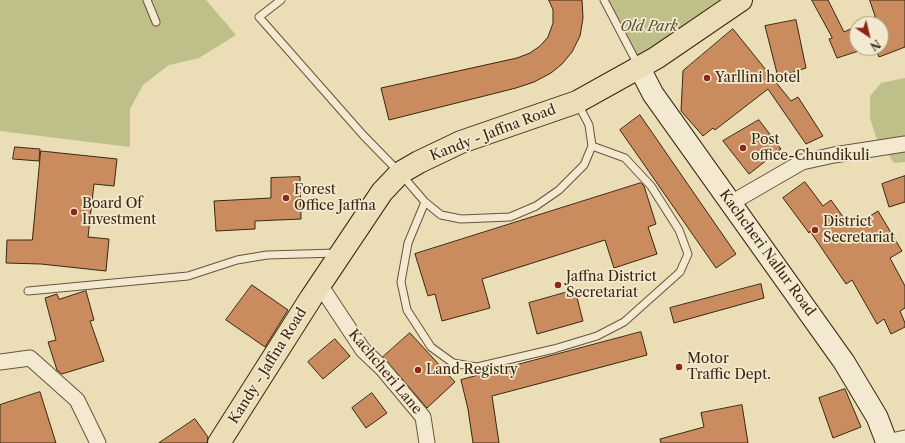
<!DOCTYPE html>
<style>
body{margin:0}
#map{position:relative;width:905px;height:443px;overflow:hidden;background:#ebddb6;font-family:"Libre Caslon Text",serif}
canvas{display:block}
.north{position:absolute;left:849px;top:16px;width:40px;height:40px;box-sizing:border-box;background:#f2e9d0;border:1px solid #a89c84;border-radius:50%;rotate:145deg;font-size:11px;font-weight:700;line-height:16px;text-align:center;color:#382811}
.north::after{content:'';display:block;margin:auto;width:14px;height:18px;background:#8f2418;clip-path:polygon(50% 0,100% 100%,50% 72%,0 100%)}
</style>
<div id="map">
<canvas width="905" height="443"></canvas>
<div class="north">N</div>
</div>
<script>
const ctx = document.querySelector('canvas').getContext('2d');
ctx.lineJoin = 'round';
function fill(path, color) {
  ctx.fillStyle = color;
  ctx.fill(path, 'evenodd');
}
function trace(path, color, width, dash) {
  ctx.strokeStyle = color;
  ctx.lineWidth = width;
  ctx.lineCap = dash ? 'butt' : 'round';
  ctx.setLineDash(dash || []);
  ctx.stroke(path);
}
function write(font, color, halo, rows, align = 'center') {
  ctx.font = font + ' "Libre Caslon Text",serif';
  ctx.lineWidth = 3.5;
  ctx.setLineDash([]);
  ctx.textBaseline = 'middle';
  ctx.strokeStyle = halo;
  ctx.fillStyle = color;
  for (const [text, x, y, turn = 0] of rows) {
    ctx.save();
    ctx.translate(x, y);
    ctx.rotate((+turn || 0) * Math.PI / 180);
    ctx.textAlign = isNaN(turn) ? turn : align;
    if (halo) ctx.strokeText(text, 0, 0);
    ctx.fillText(text, 0, 0);
    ctx.restore();
  }
}
fill(new Path2D(`
 M0 0H206L236 35 199 58 169 65 143 85 130 109V147L0 131Z
 M604 0H741L639 67Z
 M905 78V162L894 163 876 137 870 118V96L881 83Z`), '#bebf89');
const building = new Path2D(`
 M549 0H582L583 18 580 36 572 52 562 64 551 73 534 82 516 88 389 120 381 88 517 58 530 53 540 46 548 37 553 23V10Z
 M812 0H828L844 32 857 26V48H868L837 58 829 39 832 38Z
 M870 0H905V47L879 57 875 48H881V24H861L875 17Z
 M796 20 806 68 778 77 765 26Z
 M733 29 791 101 798 97 823 136 806 144 768 89 715 130 713 128 703 136 681 111 683 71Z
 M640 115 736 254 716 268 620 130Z
 M759 120 781 149 749 174 723 141Z
 M15 147 40 149 39 161 13 159Z
 M41 151 117 159 114 186 94 184 88 237 109 239 106 271 41 264 6 263 7 240H32Z
 M905 176V202L889 207 882 184Z
 M300 177 301 219 255 221V229L216 231 214 201 271 198V178Z
 M805 182 823 206 831 200 851 228 878 211 902 251 890 258 905 286V308L900 311 905 323V327L891 334 884 319 877 324 852 280 846 284 810 231 809 233 783 198Z
 M641 183 644 186 656 224 648 227 657 254 614 268 605 240 482 279 490 308 442 321 435 294 428 296 415 254Z
 M761 284 764 298 674 323 670 308Z
 M252 285 288 310 265 347 226 320Z
 M575 290 583 321 537 334 529 303Z
 M86 291 94 320 90 321 104 361 62 374 57 370 48 342 56 340 45 298 57 294 59 299Z
 M641 332 647 355 492 396 499 443H473L468 409 461 380Z
 M410 333 455 382 427 408 383 357Z
 M335 339 350 356 323 379 308 362Z
 M845 389 861 427 833 438 819 398Z
 M40 392 56 443H0V405Z
 M372 393 387 413 366 428 352 408Z
 M742 405 748 443H661L660 439 704 427 701 413Z
 M195 419 208 437 207 443H159Z`);
fill(building, '#ca8c5e');
trace(building, '#382811', 1);
const lane = new Path2D(`
 M147 0 156 22
 M281 0 259 17 363 135 400 173 425 202 441 215 461 219 510 217 536 206 559 190 584 165 592 146 589 125 578 104
 M604 0 638 65
 M425 202 408 243 401 282 407 310 431 347 453 363 477 367 554 349 597 336 624 322 680 272 688 254 679 230 651 186 625 158 592 146
 M28 291 188 276 237 260 267 255 337 253`);
const street = new Path2D(`
 M731 203 802 162 834 155 905 144
 M320 285 363 350 382 368 423 417 427 443
 M0 362 30 358 77 400 98 443
 M887 442 905 438`);
const secondary = new Path2D(`
 M639 67 653 94 844 362 877 417 887 443`);
const highway = new Path2D(`
 M219 443 311 298 382 192 400 173 419 162 461 142 577 102 656 58 741 0`);
trace(lane, '#65553a', 9);
trace(street, '#65553a', 17);
trace(secondary, '#382811', 23);
trace(highway, '#382811', 24);
trace(lane, '#f2e9d0', 7);
trace(street, '#f2e9d0', 15);
trace(secondary, '#f2e9d0', 21);
trace(highway, '#ebddb6', 22);
for (const [x, y, r, color] of [
 [707,78,4,"#8f2418"],
 [743,148,4,"#8f2418"],
 [286,198,4,"#8f2418"],
 [74,212,4,"#8f2418"],
 [815,230,4,"#8f2418"],
 [558,285,4,"#8f2418"],
 [679,367,4,"#8f2418"],
 [418,370,4,"#8f2418"]
]) {
  const dot = new Path2D();
  dot.arc(x, y, r, 0, 2 * Math.PI);
  ctx.fillStyle = color;
  ctx.fill(dot);
  trace(dot, '#f2e9d0', 1.5);
}
write('italic 14px', '#5a4e2f', '#f2e9d0', [
 ["Old Park",649,27]
]);
write('14px', '#382811', '#f2e9d0', [
 ["Yarllini hotel",715,78],
 ["Post",751,140],
 ["office-Chundikuli",751,156],
 ["Forest",294,190],
 ["Office Jaffna",294,206],
 ["Board Of",82,204],
 ["Investment",82,220],
 ["District",823,222],
 ["Secretariat",823,238],
 ["Jaffna District",566,277],
 ["Secretariat",566,293],
 ["Motor",687,359],
 ["Traffic Dept.",687,375],
 ["Land Registry",426,370]
], 'left');
write('14px', '#382811', '#f2e9d0', [
 ["Kandy - Jaffna Road",493,133,-21],
 ["Kachcheri Nallur Road",767,253,54],
 ["Kandy - Jaffna Road",268,366,-58],
 ["Kachcheri Lane",385,372,50]
]);
</script>
